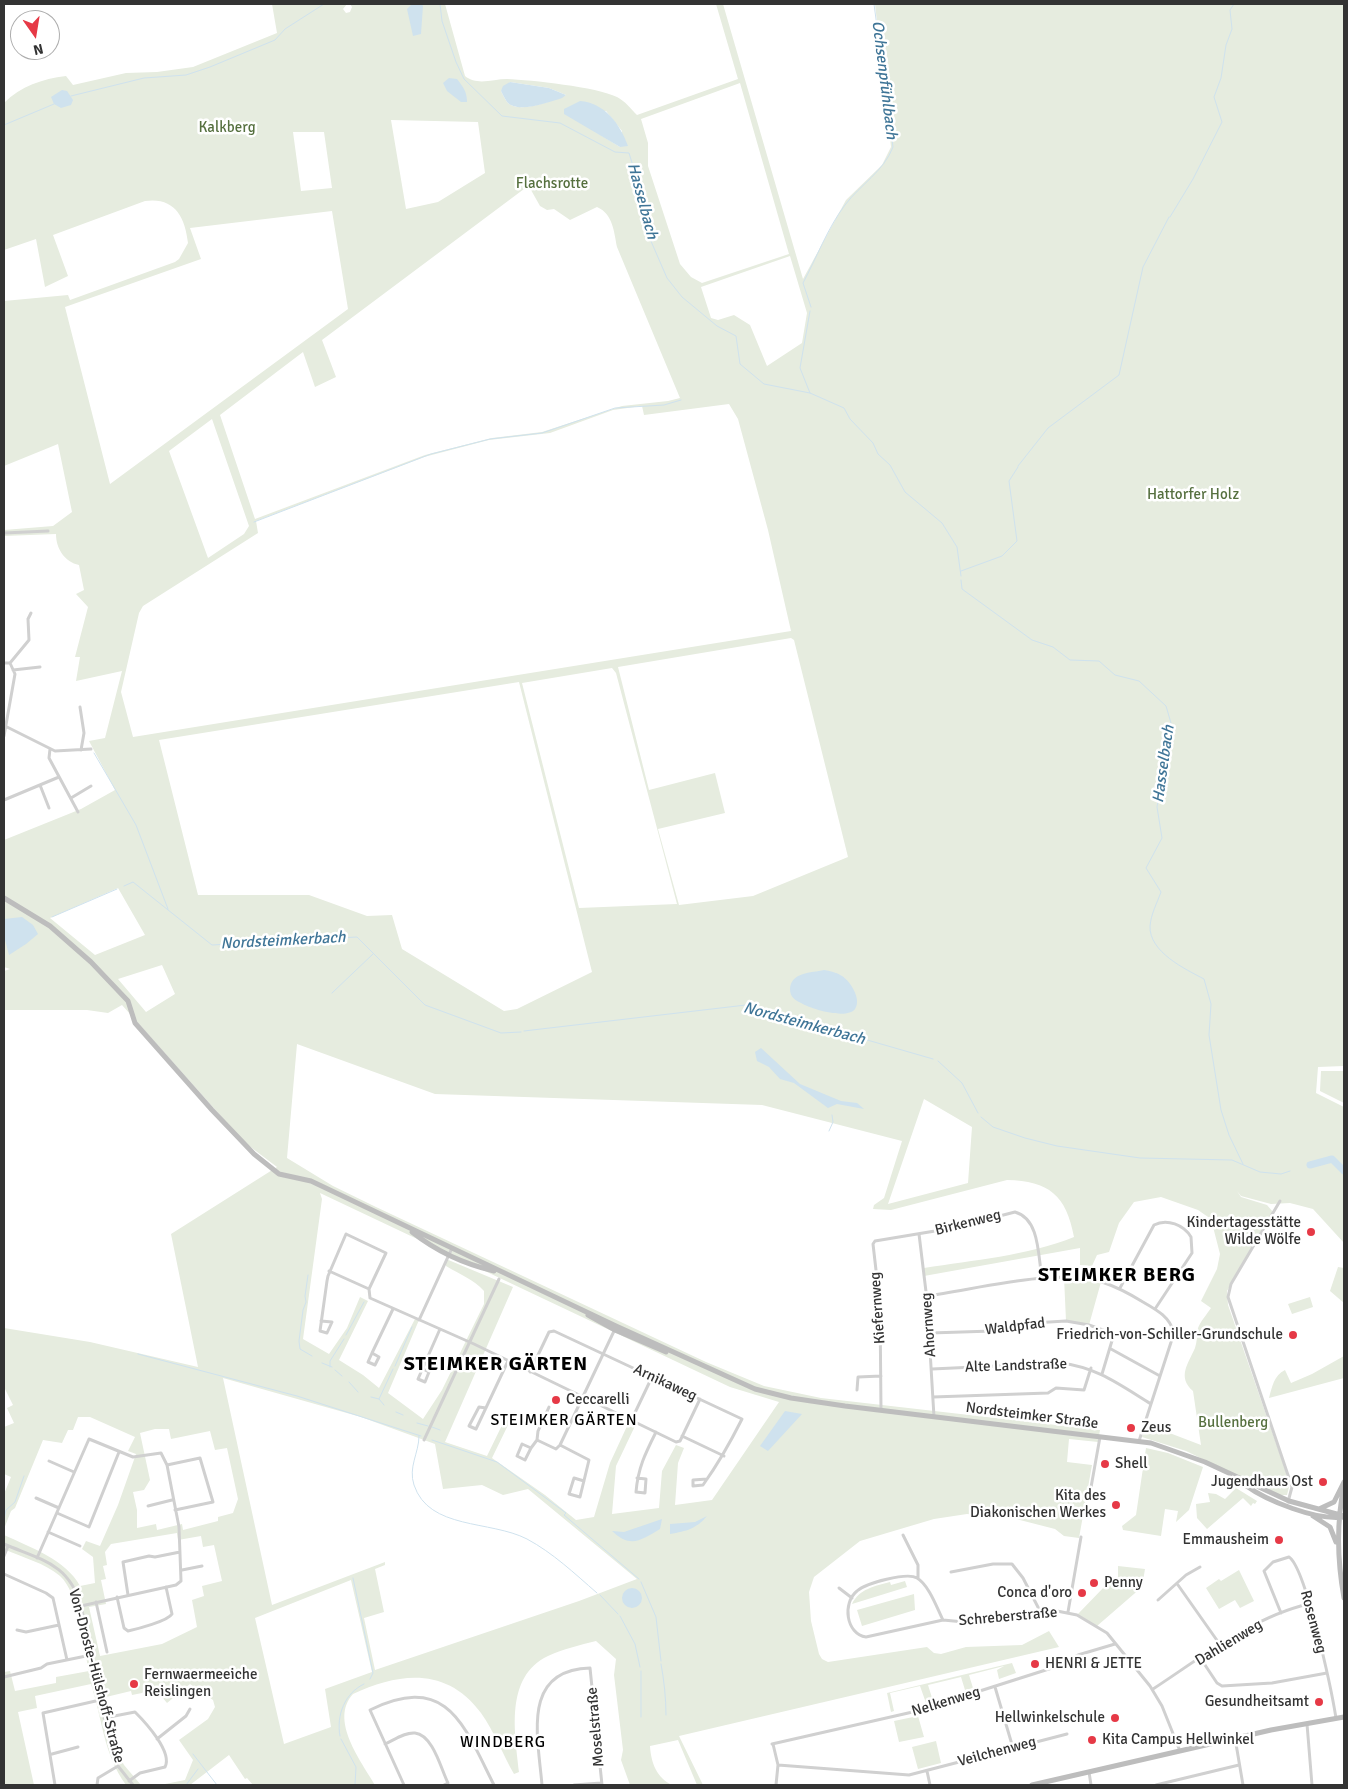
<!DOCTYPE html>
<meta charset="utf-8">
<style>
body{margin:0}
#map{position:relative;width:1348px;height:1789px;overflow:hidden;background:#fff;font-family:Signika,sans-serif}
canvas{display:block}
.frame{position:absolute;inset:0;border:5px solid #333;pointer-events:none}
.north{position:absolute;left:10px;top:10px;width:50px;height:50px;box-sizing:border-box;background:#fff;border:1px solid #adadad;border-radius:50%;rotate:167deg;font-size:14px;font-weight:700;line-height:20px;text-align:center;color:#333}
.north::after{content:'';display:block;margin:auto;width:18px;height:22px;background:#e63946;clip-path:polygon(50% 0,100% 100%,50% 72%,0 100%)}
</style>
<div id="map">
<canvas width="1348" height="1789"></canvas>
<div class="frame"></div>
<div class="north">N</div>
</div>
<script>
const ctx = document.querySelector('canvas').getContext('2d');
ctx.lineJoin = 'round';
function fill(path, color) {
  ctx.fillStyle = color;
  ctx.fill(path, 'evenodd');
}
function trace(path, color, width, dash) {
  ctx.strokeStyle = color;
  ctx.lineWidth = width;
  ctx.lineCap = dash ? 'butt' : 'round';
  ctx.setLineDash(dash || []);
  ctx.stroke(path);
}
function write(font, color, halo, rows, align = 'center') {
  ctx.font = font + ' Signika,sans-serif';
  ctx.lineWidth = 5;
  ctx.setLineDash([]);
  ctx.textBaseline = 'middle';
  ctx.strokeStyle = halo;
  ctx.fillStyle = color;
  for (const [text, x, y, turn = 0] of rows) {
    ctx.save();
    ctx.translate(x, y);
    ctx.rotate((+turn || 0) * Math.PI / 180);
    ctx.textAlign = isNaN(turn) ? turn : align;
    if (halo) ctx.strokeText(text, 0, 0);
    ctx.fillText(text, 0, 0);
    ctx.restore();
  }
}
fill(new Path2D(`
 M272 4H347L343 9 346 13 350 12 352 7 350 4H445L465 76C477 86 493 79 507 79 531 80 597 87 617 97 625 101 631 109 637 115L738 79 716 4H723L803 279 846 200 882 165 891 147 875 4H1344V1066L1318 1067 1316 1093 1344 1107V1243L1313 1209 1290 1203 1271 1204 1241 1196 1237 1191 1241 1197 1267 1205 1273 1212 1227 1291 1228 1305 1286 1472 1289 1487 1287 1495H1277L1186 1451 1142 1437 1146 1424 1201 1445 1193 1391C1177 1377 1188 1364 1195 1348 1197 1342 1197 1335 1198 1328 1200 1322 1207 1314 1211 1308L1201 1301 1217 1269 1220 1254 1211 1219 1198 1210 1161 1197 1134 1202 1119 1223 1109 1252 1097 1255 1092 1266 1080 1265V1248L924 1276V1268C974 1260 1026 1256 1074 1237 1066 1195 1049 1181 1007 1180L891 1210 873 1209 874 1205 884 1198 902 1141 762 1105 435 1094 297 1044 287 1158 333 1186 376 1207 706 1362 764 1386 821 1398 1100 1430 1098 1442 1069 1439 1067 1462 1092 1465 1079 1538 1064 1536 1055 1529 1016 1519 967 1514 934 1519 860 1541 814 1577 809 1592 811 1621 819 1654 822 1659 828 1662 927 1647 934 1653 941 1654 966 1647 1022 1645 1049 1631 1059 1647 679 1736 703 1785H697L678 1740 650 1746C651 1763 657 1778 672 1785H630L621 1760 623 1750 614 1675 616 1659 596 1641C580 1645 563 1649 548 1656 504 1677 515 1734 519 1772L514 1774C503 1755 494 1731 481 1713 447 1667 400 1672 353 1694 329 1720 361 1761 375 1785H253L247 1778 245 1779 229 1755 190 1785H160L185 1780 193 1760 179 1740 208 1719 215 1707 213 1700 190 1684 167 1703 152 1685 142 1693 132 1695 131 1691 106 1697 118 1753 124 1765 141 1785H126C103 1753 103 1721 91 1684L35 1696 37 1708 18 1712 34 1785H4V1672L10 1671 15 1691 56 1683V1677L89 1671C83 1645 79 1593 60 1576 45 1563 21 1557 4 1549V1535C30 1547 66 1560 80 1586L95 1583 93 1557 82 1549 86 1541 100 1546 118 1505 136 1454 128 1451 135 1437 90 1417H78L73 1430H68L62 1443 43 1440 15 1508 11 1511 4 1529V1494L11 1477 4 1474V1427L14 1423 7 1408 13 1405 4 1387V1328L90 1342 198 1367 171 1234 277 1167 244 1142 122 1005 108 1013 87 1010H4V971L10 969 4 967V840L81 809 115 790 89 741 105 738 122 671 76 681 80 657H75L88 607 76 594 84 590 79 565C65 562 56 549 56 534L4 536V530L53 526 72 512 58 444 4 466V301L68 295 70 300 175 262 179 259 188 243C185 216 174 197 145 201L53 235 68 276 45 287 36 239 4 250V103C21 86 42 79 66 76L73 85 126 73 157 72 193 67 277 33ZM510 82 549 88 566 95C553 100 519 115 507 102 505 99 503 95 501 91ZM740 83 789 254 702 283 691 277 680 264 648 166V143L641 119ZM606 111 622 131 620 147 581 123ZM391 120 478 122 485 173 438 202 406 209ZM293 132H324L332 188 301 191ZM528 188 531 190 540 206 547 210 554 209 570 220 597 207C613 214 614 232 617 247L680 398 668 401 622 406 542 432 492 438 425 455 255 519 220 415 303 352 315 387 336 377 322 340 524 189ZM332 211 348 309 110 484 65 307 201 259 190 228ZM790 256 807 313 802 343 767 366 750 325 734 315 718 320 711 318 701 287ZM729 404 738 419 768 530 791 631 133 737 121 692 139 613 143 606 258 533 256 521 424 457 489 440 550 433 613 410 642 406 644 415ZM212 419 249 526 244 534 208 558 169 451ZM791 638 794 640 848 857 753 896 679 905 658 829 725 813 715 773 649 790 618 667ZM612 668 616 673 677 904 579 908 522 683ZM519 682 592 972 517 1009 504 1011 402 949 392 915 367 916 309 895H198L159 740ZM118 888 145 935 95 955 50 918ZM162 965 175 994 146 1012 118 979ZM924 1099 972 1127 968 1183 888 1204ZM320 1193 730 1387 779 1402 712 1500 675 1505 678 1463 684 1448 676 1445 662 1471 659 1508 612 1514 616 1466 635 1426 628 1424 610 1463 594 1517 576 1520 545 1495 492 1458 510 1421 505 1419 487 1456 445 1442 513 1287 446 1259V1266C461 1275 473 1279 484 1291V1304L442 1390 423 1419 388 1393 419 1320 415 1319 379 1388 363 1375 339 1360 368 1301 360 1297 347 1328 329 1354 303 1339 322 1199ZM223 1378 361 1417 435 1444 443 1489 482 1485 503 1495 528 1489 637 1579 579 1601 375 1670 364 1618 384 1612 375 1569 385 1565V1562L272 1605ZM155 1429H169L171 1439 210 1431 215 1450 227 1448 238 1499 233 1513 218 1517V1521L183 1530 182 1524 157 1530 156 1524 137 1528V1510L133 1492 144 1490 150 1480 140 1433ZM177 1533 178 1540 201 1536 203 1547 214 1545 222 1581 202 1586 204 1596 192 1600 197 1627 162 1644 100 1656 89 1607 106 1604 101 1580 106 1579 103 1566 107 1565 105 1552 111 1544ZM351 1580 372 1672 325 1689 331 1727 284 1744 255 1618Z
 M1321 1071H1344V1103L1320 1091Z
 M1338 1267 1344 1268V1303L1330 1291Z
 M1064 1277 1101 1282 1089 1325 1066 1321Z
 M1310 1297 1313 1307 1292 1314 1288 1304Z
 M1344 1356V1378L1269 1398C1272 1387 1274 1375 1285 1370L1291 1383 1312 1374Z
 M1146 1448 1168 1453 1203 1467 1189 1510 1176 1522 1178 1511 1165 1509 1161 1536 1123 1530 1122 1526 1136 1515Z
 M1236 1488 1257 1501 1255 1504 1253 1503 1251 1506 1243 1498 1207 1529 1197 1518 1196 1504 1210 1502 1208 1493 1216 1494 1225 1499Z
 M1118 1566 1145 1569 1142 1587 1097 1626 1077 1615 1105 1586 1118 1581Z
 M1239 1570 1254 1601 1240 1608 1235 1600 1219 1609 1206 1588 1219 1579 1221 1581Z
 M905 1581 907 1587 852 1604C859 1589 875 1586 890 1582L891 1585Z
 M914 1594 915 1610 862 1626 857 1610Z
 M1012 1663 1016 1673 999 1679 997 1670 1004 1666 969 1675 973 1688 965 1690 961 1677 928 1685 933 1701 926 1703 920 1686 890 1693 894 1711 891 1712 887 1693Z
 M918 1716 924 1737 899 1742 894 1721Z
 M936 1741 941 1763 918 1769 912 1747Z`), '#e6ecdf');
fill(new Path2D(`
 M412 4H422L423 6 421 34 413 36 407 9Z
 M449 78 457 79C463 87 467 91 467 102H461L447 91 443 83Z
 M510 82 549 88 566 95 562 98C550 102 517 114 507 102 505 99 503 95 501 91L503 86Z
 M62 90 67 91 73 100 71 105 61 108 54 104 51 97Z
 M580 101C605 103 620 124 628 146L620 147 564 114V109Z
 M22 917 33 925 38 934 26 944 9 955 4 936V919Z
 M824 970C830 971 836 972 842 976 850 981 862 999 855 1009 847 1020 811 1009 801 1003 794 1000 790 996 790 989 791 972 811 973 824 970Z
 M761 1048 800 1084 841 1101 857 1103 864 1109 837 1104 828 1108 794 1083 780 1079 769 1067 757 1061 755 1052Z
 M785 1411 802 1414 768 1451 760 1446Z
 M707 1516C696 1529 687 1531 670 1534V1524L695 1522Z
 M662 1519 660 1529C641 1540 631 1549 612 1531L624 1532Z
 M622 1598a10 10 0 1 1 20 0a10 10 0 1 1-20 0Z`), '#cfe2ee');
trace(new Path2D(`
 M440 4 442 21 456 62 464 79 502 116 560 123 615 152 629 153 646 208 647 232 667 278 682 297 717 326 736 336 740 364 764 384 810 393 844 408 850 419 873 443 878 454 890 465 905 492 942 523 957 547 961 576
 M71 96 144 78 186 75 210 67 275 40 285 29 324 4
 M4 125 54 104
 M1170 217 1193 179 1222 122 1214 97 1221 78 1226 45 1232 29 1230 10 1234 4
 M811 307 803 283C816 259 828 227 845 205 860 185 884 171 893 147L874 4
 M810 393 800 368 810 311
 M1018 466 1048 428 1119 375 1143 267 1169 217
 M254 522 431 454 490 439 542 433 615 408 664 405 681 400
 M961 571 1002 556 1017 541 1009 481 1018 467
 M961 580 962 589 1032 640 1053 647 1070 660 1099 661 1115 675 1139 681 1166 706 1171 723 1157 807 1162 838 1146 868 1161 892C1157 903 1151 914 1150 926 1149 952 1185 969 1204 979L1211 1004 1209 1035 1221 1110 1229 1135 1243 1164
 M94 753 136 825 168 909
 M124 886 133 882 212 945 357 937 425 1005 501 1033 521 1032
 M52 917 117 889
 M332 993 373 954
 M524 1031 746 1005 933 1059
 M938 1061 962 1083 978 1113
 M981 1117 993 1127 1025 1138 1057 1146 1140 1158 1232 1160 1260 1172 1281 1174 1290 1171
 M829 1131 833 1122 832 1115
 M308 1275 305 1296 306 1302 303 1310 299 1341 300 1349 312 1356
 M346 1335 364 1302
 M138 1354 297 1396 421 1436
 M322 1363 332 1367
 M395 1366 412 1327
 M330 1367V1361L344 1339
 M335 1370 342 1376
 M349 1382 358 1392
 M371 1397 379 1399
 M384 1405 379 1399 393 1369
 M396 1412 403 1415
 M417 1423 428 1426
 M432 1427 440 1430
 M419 1436C419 1453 408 1467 414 1485 429 1530 490 1520 527 1539 553 1553 574 1573 597 1593
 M432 1440 497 1462 566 1513 564 1515 639 1579
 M4 1519 6 1510 15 1502 24 1476
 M353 1578 373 1673 370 1679
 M641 1582 656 1617 661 1661
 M600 1595 618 1614
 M620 1616 635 1644 640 1667
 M661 1664C664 1680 666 1698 666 1715
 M641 1717V1671
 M340 1736C336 1715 345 1693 364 1684
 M341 1739 356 1767 355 1785
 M193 1754 217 1785
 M186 1785 198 1769`), '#cfe2ee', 1);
trace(new Path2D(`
 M1310 1165 1332 1159 1344 1171`), '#cfe2ee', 7);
trace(new Path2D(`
 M4 533 48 531
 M4 663H10
 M10 663 29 640 28 619 31 613
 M13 670 40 667
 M80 707 84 733 81 750
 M7 727 55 751 91 749
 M4 736 15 674 10 663
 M50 749 49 758 78 812
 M40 785 49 808
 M71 798 91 786
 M4 800 59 777
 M1280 1201 1231 1284 1228 1297 1292 1487 1288 1502
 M919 1234 927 1300 934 1417
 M329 1271 369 1289
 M1120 1288 1154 1225C1167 1218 1184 1225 1191 1237L1192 1253 1155 1309
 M369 1289 370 1298 474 1344 676 1442 680 1441 700 1399
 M927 1296C978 1289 1053 1268 1102 1282 1117 1287 1130 1294 1143 1302 1157 1310 1170 1317 1174 1333L1139 1441
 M419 1320 452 1248
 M321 1321 332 1322 327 1333 320 1331 327 1281 328 1276 346 1234 386 1253 369 1289
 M930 1333 993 1331 1016 1324 1066 1321 1089 1325 1114 1334 1102 1374
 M1111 1349 1160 1376
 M372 1353 379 1357 375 1365 368 1362 372 1353 393 1309
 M423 1369 429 1372 425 1382 418 1379 440 1329
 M932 1369 1060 1363C1097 1367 1120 1385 1151 1404
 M530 1372 549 1332 554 1331 742 1419C730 1443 718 1464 703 1485L693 1486V1480L707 1479
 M857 1390 858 1377 881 1376
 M933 1397 1048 1393 1056 1388 1084 1390 1091 1368
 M486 1408 479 1407 469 1426 476 1429 508 1361
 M881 1410 880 1305 873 1244 875 1241 953 1228 1015 1212C1040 1219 1038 1256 1042 1279
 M631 1421 652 1377
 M682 1436 724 1456
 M424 1440 499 1279
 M537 1440 538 1431 549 1407
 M560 1445 589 1460 580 1497 569 1494 574 1478 584 1481
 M531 1448 525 1460 517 1456 522 1444 531 1448 537 1440 556 1449 560 1445 615 1329
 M49 1461 74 1472
 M167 1465 200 1458 213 1502 175 1510
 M637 1478 646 1479 645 1493 636 1492C638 1468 645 1454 656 1432
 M1090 1493 1100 1437
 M36 1498 59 1508
 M148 1506 172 1500
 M57 1513 89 1527 119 1452
 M48 1532 80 1546
 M903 1535 918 1565V1578
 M4 1544C41 1560 69 1563 81 1606L110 1742 118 1766 133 1785
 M4 1556 8 1546
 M37 1558 89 1439 133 1457 161 1453 167 1465 179 1527 181 1581 176 1585 81 1606
 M182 1570 202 1566
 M951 1572 993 1564H1012L1023 1578 1041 1613
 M4 1574 46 1593 53 1598 67 1660
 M1178 1585 1221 1646
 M839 1588 852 1598
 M128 1595 123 1562 149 1556 155 1557 180 1552
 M117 1597 124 1628 128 1631C137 1629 168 1621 172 1614L166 1587
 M1158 1600 1186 1575 1200 1567
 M96 1602 107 1652
 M1068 1612 1081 1537
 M1281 1613 1264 1571 1273 1562 1289 1557C1306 1568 1332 1693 1336 1718
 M943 1620C937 1608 929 1585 917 1578 907 1572 866 1583 857 1591 842 1603 846 1634 866 1637L943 1620 964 1622 1057 1611 1077 1615 1107 1633 1150 1686 1162 1706 1180 1751
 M17 1630 26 1632 59 1625
 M1201 1659 1217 1683 1222 1686 1272 1683 1327 1673
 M4 1677 41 1668 47 1664 91 1655
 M995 1687 1013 1748
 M1153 1689C1199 1659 1254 1616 1309 1604
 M104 1718 135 1712C145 1722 173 1752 165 1767L140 1773 129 1781
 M1307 1724 1312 1785
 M1235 1738 1243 1785
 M157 1739 186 1716 190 1709
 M385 1744C394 1740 405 1732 415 1733 433 1735 441 1769 448 1783L444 1785
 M772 1744 917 1711 1052 1668 1078 1655 1115 1644
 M773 1744 778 1765 776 1785
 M52 1754 78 1747
 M778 1765 909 1775 1067 1734
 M927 1771 930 1785
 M1089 1772 1091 1785
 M55 1785 43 1713 100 1700
 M97 1785 98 1778 118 1766
 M404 1785 370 1710C448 1672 464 1726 494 1785
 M542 1785C538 1737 521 1670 590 1668L602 1785
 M574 1785 601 1783
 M1156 1785 1239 1765`), '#d0d0d0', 3);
trace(new Path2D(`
 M4 898 50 926 91 962 128 1001 135 1023 212 1110 254 1154 279 1174 311 1181 616 1326 755 1389 791 1398 845 1406 1151 1443 1205 1462 1289 1501 1344 1516
 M412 1232C436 1251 464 1264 494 1271
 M588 1315 615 1330 666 1352
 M1245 1485C1267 1501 1317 1521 1344 1517
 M1344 1486C1336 1524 1337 1559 1344 1598
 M1319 1509 1334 1502 1344 1482
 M1313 1516 1330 1527 1336 1542
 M1032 1785 1271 1730 1344 1717`), '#bdbdbd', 5);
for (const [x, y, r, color] of [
 [1311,1232,5,"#e63946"],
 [1293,1335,5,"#e63946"],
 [556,1400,5,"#e63946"],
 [1131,1428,5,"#e63946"],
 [1105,1464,5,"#e63946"],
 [1323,1482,5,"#e63946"],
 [1116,1505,5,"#e63946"],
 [1279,1540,5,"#e63946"],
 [1094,1583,5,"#e63946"],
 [1082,1593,5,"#e63946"],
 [1035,1664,5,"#e63946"],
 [134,1684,5,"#e63946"],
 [1319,1702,5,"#e63946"],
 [1115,1718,5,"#e63946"],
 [1092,1740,5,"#e63946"]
]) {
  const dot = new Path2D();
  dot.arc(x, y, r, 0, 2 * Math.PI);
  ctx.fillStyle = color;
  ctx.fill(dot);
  trace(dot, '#fff', 2);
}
write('15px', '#56703f', '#fff', [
 ["Kalkberg",227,128],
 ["Flachsrotte",552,184],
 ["Hattorfer Holz",1193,495],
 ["Bullenberg",1233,1423]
]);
write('15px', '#333', '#fff', [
 ["Birkenweg",968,1223,-14],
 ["Kiefernweg",878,1308,-94],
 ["Ahornweg",929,1325,-94],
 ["Waldpfad",1015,1327,-7],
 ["Alte Landstraße",1016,1366,-2],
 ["Arnikaweg",665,1383,25],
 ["Nordsteimker Straße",1032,1416,7],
 ["Schreberstraße",1008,1617,-5],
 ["Rosenweg",1313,1622,75],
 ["Dahlienweg",1229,1643,-31],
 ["Von-Droste-Hülshoff-Straße",96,1676,75],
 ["Nelkenweg",946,1702,-17],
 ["Moselstraße",596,1727,-95],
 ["Veilchenweg",997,1752,-15]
]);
write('15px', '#333', '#fff', [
 ["Kindertagesstätte",1301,1223],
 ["Wilde Wölfe",1301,1240],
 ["Friedrich-von-Schiller-Grundschule",1283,1335],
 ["Ceccarelli",566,1400,"left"],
 ["Zeus",1141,1428,"left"],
 ["Shell",1115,1464,"left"],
 ["Jugendhaus Ost",1313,1482],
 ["Kita des",1106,1496],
 ["Diakonischen Werkes",1106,1513],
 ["Emmausheim",1269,1540],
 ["Penny",1104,1583,"left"],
 ["Conca d'oro",1072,1593],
 ["HENRI & JETTE",1045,1664,"left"],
 ["Fernwaermeeiche",144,1675,"left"],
 ["Reislingen",144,1692,"left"],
 ["Gesundheitsamt",1309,1702],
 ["Hellwinkelschule",1105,1718],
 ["Kita Campus Hellwinkel",1102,1740,"left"]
], 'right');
write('italic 16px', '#3f7597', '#fff', [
 ["Ochsenpfühlbach",884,80,83],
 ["Hasselbach",642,201,75],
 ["Hasselbach",1164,764,-82],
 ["Nordsteimkerbach",283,941,-3],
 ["Nordsteimkerbach",804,1024,15]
]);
ctx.letterSpacing = '1px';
write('16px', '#000', '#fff', [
 ["STEIMKER GÄRTEN",564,1421],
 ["WINDBERG",503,1743]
]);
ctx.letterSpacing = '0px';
ctx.letterSpacing = '1px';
write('bold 20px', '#000', '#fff', [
 ["STEIMKER BERG",1117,1276],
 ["STEIMKER GÄRTEN",496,1365]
]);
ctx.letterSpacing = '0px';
</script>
